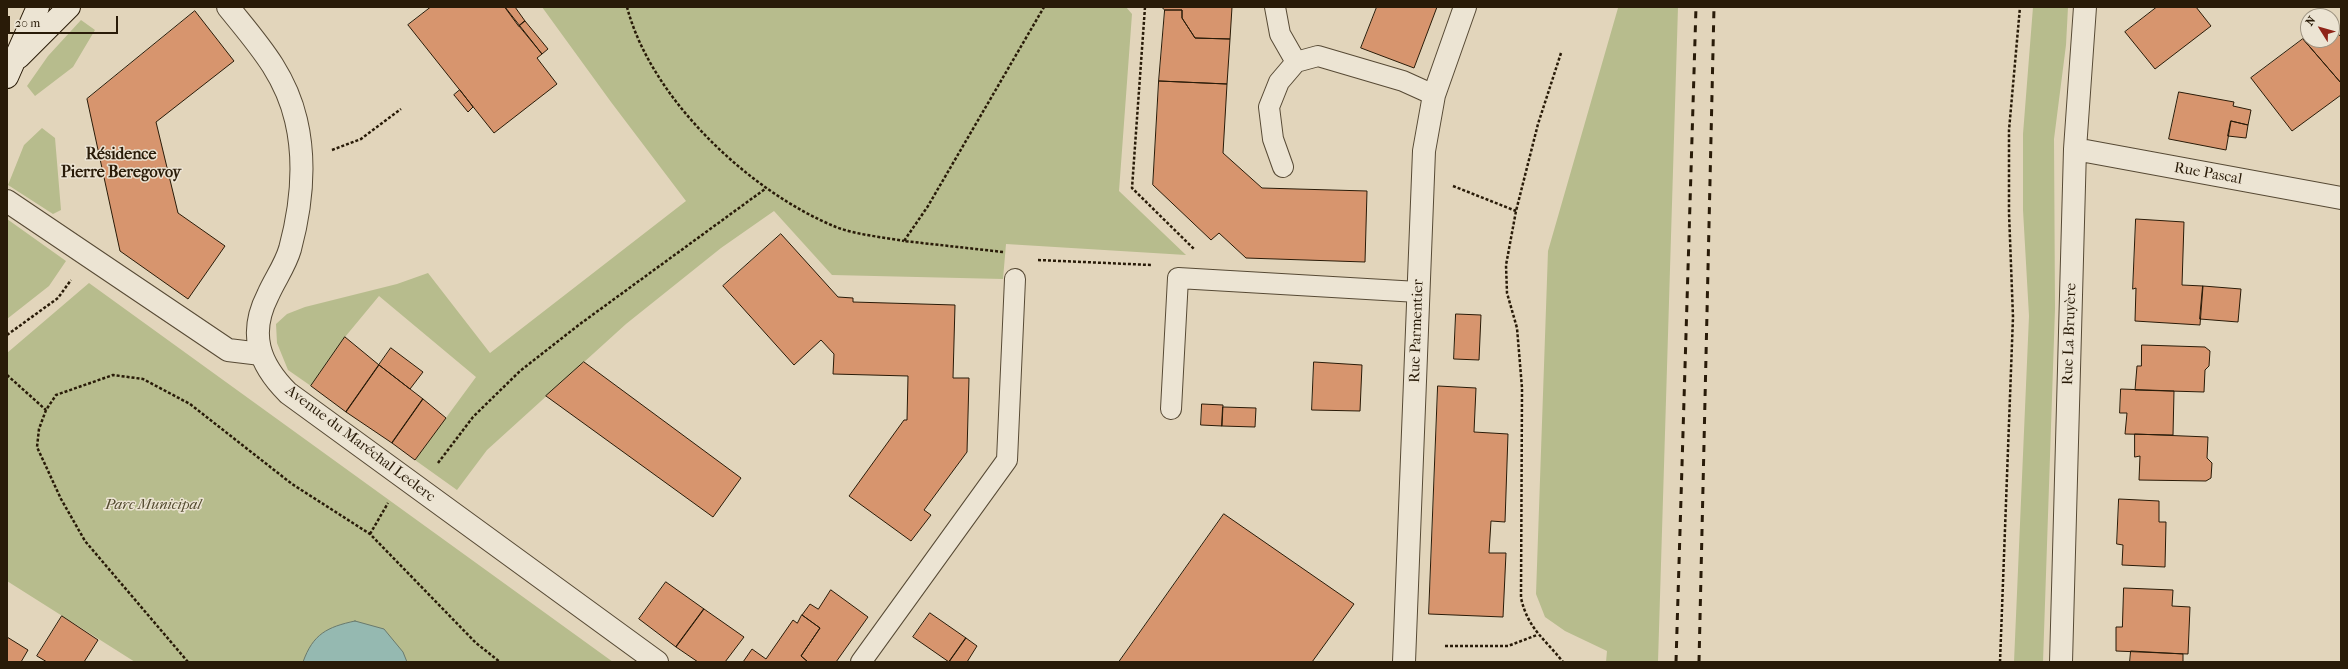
<!DOCTYPE html>
<meta charset="utf-8">
<style>
body{margin:0}
#map{position:relative;width:2348px;height:669px;overflow:hidden;background:#e2d5bb;font-family:"IM FELL French Canon",serif}
canvas{display:block}
.frame{position:absolute;inset:0;border:8px solid #291b08;pointer-events:none}
.north{position:absolute;left:2300px;top:8px;width:40px;height:40px;box-sizing:border-box;background:#ece4d3;border:1px solid #9e9482;border-radius:50%;rotate:307deg;font-size:11px;font-weight:700;line-height:16px;text-align:center;color:#291b08}
.north::after{content:'';display:block;margin:auto;width:14px;height:18px;background:#8f2418;clip-path:polygon(50% 0,100% 100%,50% 72%,0 100%)}
.scale{position:absolute;left:8px;top:16px;width:110px;height:18px;box-sizing:border-box;border:2px solid #291b08;border-top:0;padding-left:5px;font-size:12px;line-height:14px;white-space:nowrap;color:#291b08;-webkit-text-stroke:3px #ece4d3;paint-order:stroke}
</style>
<div id="map">
<canvas width="2348" height="669"></canvas>
<div class="frame"></div>
<div class="north">N</div>
<div class="scale">20 m</div>
</div>
<script>
const ctx = document.querySelector('canvas').getContext('2d');
ctx.lineJoin = 'round';
function fill(path, color) {
  ctx.fillStyle = color;
  ctx.fill(path, 'evenodd');
}
function trace(path, color, width, dash) {
  ctx.strokeStyle = color;
  ctx.lineWidth = width;
  ctx.lineCap = dash ? 'butt' : 'round';
  ctx.setLineDash(dash || []);
  ctx.stroke(path);
}
function write(font, color, halo, rows, align = 'center') {
  ctx.font = font + ' "IM FELL French Canon",serif';
  ctx.lineWidth = 3;
  ctx.setLineDash([]);
  ctx.textBaseline = 'middle';
  ctx.strokeStyle = halo;
  ctx.fillStyle = color;
  for (const [text, x, y, turn = 0] of rows) {
    ctx.save();
    ctx.translate(x, y);
    ctx.rotate((+turn || 0) * Math.PI / 180);
    ctx.textAlign = isNaN(turn) ? turn : align;
    if (halo) ctx.strokeText(text, 0, 0);
    ctx.fillText(text, 0, 0);
    ctx.restore();
  }
}
fill(new Path2D(`
 M542 7H1126L1132 14 1119 191 1186 255 1006 244 1003 279 832 275 774 211 721 248 626 324 487 450 457 490 415 460 476 377 379 296 345 337 311 386 288 370 277 343 276 324 287 314 305 307 397 284 428 273 490 353 686 201 611 102Z
 M1613 7H1678L1658 662H1606L1607 651 1565 631 1545 617 1536 594 1548 251 1618 8Z
 M2033 7H2068L2066 45 2054 139 2055 309 2043 662H2014L2029 316 2023 210V134Z
 M81 20 95 30 73 67 35 96 27 86 48 56Z
 M42 128 55 138 61 210 53 214 8 185 24 145Z
 M7 219 66 261 49 286 7 319Z
 M89 283 613 662H135L7 581V353Z`), '#b7bc8d');
const water = new Path2D(`
 M355 621 384 629 403 652 407 662H303C313 634 327 627 355 621Z`);
fill(water, '#95b9b1');
trace(water, '#6a7a6d', 1);
const building = new Path2D(`
 M431 7H505L542 54 537 58 557 84 494 133 408 25Z
 M505 7H515L525 21 519 26Z
 M1162 7H1232L1230 39 1195 38 1182 18V10H1165Z
 M1377 7H1437L1414 68 1361 48Z
 M2157 7H2196L2211 26 2155 69 2125 32Z
 M1165 10H1182V18L1195 38 1230 39 1227 84 1159 81Z
 M195 11 234 61 156 122 178 213 225 246 188 299 120 251 87 99Z
 M525 21 548 49 542 54 519 26Z
 M2332 27 2341 37V83L2303 39 2308 36V40H2332Z
 M2303 39 2341 83V95L2292 131 2251 78Z
 M1159 81 1227 84 1223 153 1262 188 1367 191 1365 262 1246 258 1219 233 1211 240 1153 185Z
 M460 90 473 107 468 112 454 95Z
 M2179 92 2234 102 2233 106 2251 110 2248 125 2231 121 2226 150 2169 139Z
 M2231 121 2248 125 2246 138 2228 136Z
 M2136 219 2184 222 2182 285 2203 286 2200 325 2135 321 2136 288 2133 289Z
 M781 234 838 297 853 298V302L955 305 953 378H969L967 452 924 510 931 515 911 541 849 496 904 420H907L908 376 833 374 834 354 821 340 794 365 723 286Z
 M2203 286 2241 289 2238 322 2200 319Z
 M1456 314 1481 315 1479 360 1454 359Z
 M345 337 379 365 346 412 311 386Z
 M2142 345 2205 347 2210 351 2209 366 2205 370 2204 392 2135 390 2137 366H2141Z
 M391 348 423 372 410 389 379 365Z
 M584 362 741 478 713 517 546 396Z
 M1314 362 1362 365 1360 411 1312 410Z
 M379 365 423 399 392 443 346 412Z
 M1438 386 1476 388 1474 432 1508 434 1505 522 1491 521 1489 553H1506L1503 617 1429 614Z
 M2121 389 2174 391 2173 435 2125 434 2127 413H2120Z
 M423 399 446 418 415 460 392 443Z
 M1202 404 1223 405 1222 426 1201 425Z
 M1223 407 1256 408 1255 427 1222 426Z
 M2135 434 2208 437 2207 458 2212 463 2211 478 2206 481 2139 480 2140 456 2135 457Z
 M2119 499 2159 501V522H2166L2165 567 2122 565 2123 545 2117 544Z
 M1224 514 1354 604 1312 662H1119Z
 M666 582 704 609 676 647 639 619Z
 M2124 588 2173 590 2172 606 2190 607 2188 654 2116 651V627H2122Z
 M831 590 868 617 836 662H808L801 656 820 628 802 615 810 604 818 609Z
 M704 609 744 637 725 662H698L676 647Z
 M930 613 966 638 949 662 913 637Z
 M802 615 820 628 801 656 808 662H743L752 649 766 659 793 620 797 623Z
 M62 616 98 640 84 662H47L37 656Z
 M7 637 28 650 21 662H7Z
 M966 638 977 646 967 662H949Z
 M2131 651 2183 654V662H2130Z`);
fill(building, '#d7956e');
trace(building, '#291b08', 1);
const service = new Path2D(`
 M1275 7 1280 34 1296 62
 M1283 167 1273 139 1269 107 1279 82 1296 62 1318 56 1403 81 1434 95
 M1171 409 1178 278 1418 292
 M861 662 1007 460 1015 279`);
const pedestrian = new Path2D(`
 M7 201 228 350 261 354`);
const minor = new Path2D(`
 M228 7C257 43 285 73 296 120 306 162 301 208 290 249 285 266 275 279 268 295 248 334 259 364 288 393L657 662
 M2075 149 2341 198
 M1404 662 1424 151 1434 95 1465 7
 M2061 662 2075 149 2085 7`);
const secondary = new Path2D(`
 M19 57 69 7
 M7 77 38 7`);
trace(service, '#574a35', 22);
trace(pedestrian, '#574a35', 24);
trace(minor, '#574a35', 24);
trace(secondary, '#291b08', 24);
trace(new Path2D(`
 M627 7C651 99 750 192 836 227 857 235 883 237 904 241
 M1145 7 1132 188 1194 249
 M1561 53 1538 124 1516 211 1506 265 1507 293 1517 328 1522 388 1521 598C1528 629 1545 639 1563 662
 M332 150 361 139 401 109
 M1453 186 1516 211
 M1003 252 904 241 928 206 1044 7
 M1038 260 1151 265
 M7 335 58 298 71 280
 M7 375 46 410
 M438 463 473 417 520 371 580 324 765 189
 M370 534 388 503
 M1445 646H1508L1537 635
 M188 662 85 541 61 499 37 447 39 429 46 410 56 395 113 375 143 379 190 404 292 484 370 534 476 643 500 662
 M2000 662 2013 317 2009 213V130L2020 7`), '#291b08', 2.5, [3, 2]);
trace(service, '#ece4d3', 20);
trace(pedestrian, '#ece4d3', 22);
trace(minor, '#ece4d3', 22);
trace(secondary, '#ece4d3', 22);
trace(new Path2D(`
 M1676 662 1696 7
 M1699 662 1714 7`), '#291b08', 3, [7, 7]);
write('15px', '#291b08', '#ece4d3', [
 ["Rue Pascal",2208,174,10],
 ["Rue Parmentier",1417,331,-88],
 ["Rue La Bruyère",2070,334,-88],
 ["Avenue du Maréchal Leclerc",360,444,37]
]);
write('italic 15px', '#544b30', '#ece4d3', [
 ["Parc Municipal",153,505]
]);
write('bold 16px', '#291b08', '#ece4d3', [
 ["Résidence",121,155],
 ["Pierre Beregovoy",121,173]
]);
</script>
